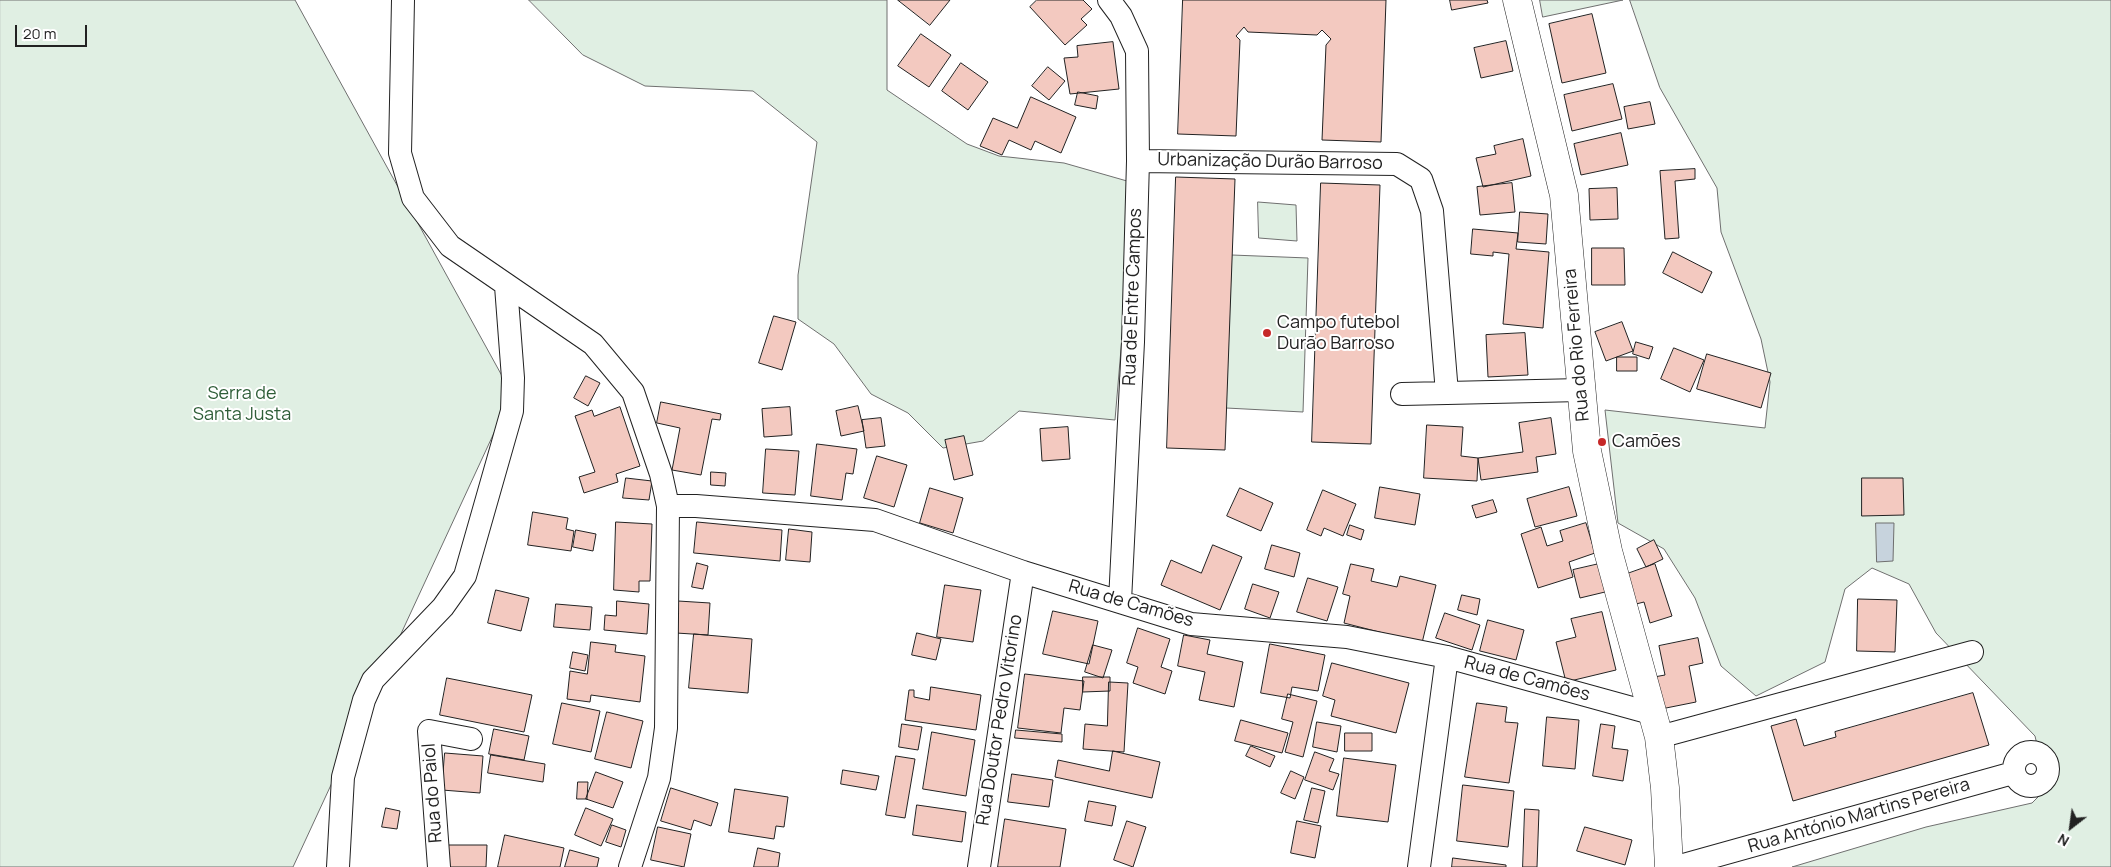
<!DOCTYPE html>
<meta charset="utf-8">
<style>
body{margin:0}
#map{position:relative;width:2111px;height:867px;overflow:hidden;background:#fff;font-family:Manrope,sans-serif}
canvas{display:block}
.north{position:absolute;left:2046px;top:802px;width:50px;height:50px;-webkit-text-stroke:4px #fff;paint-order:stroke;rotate:210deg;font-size:14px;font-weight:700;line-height:20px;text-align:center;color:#222}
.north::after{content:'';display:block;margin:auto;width:18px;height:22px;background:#222;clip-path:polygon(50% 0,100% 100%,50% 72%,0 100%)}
.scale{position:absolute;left:15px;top:25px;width:72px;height:22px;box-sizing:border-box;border:2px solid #222;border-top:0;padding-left:6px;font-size:15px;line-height:18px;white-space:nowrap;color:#222;-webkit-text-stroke:4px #fff;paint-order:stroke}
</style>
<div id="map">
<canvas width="2111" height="867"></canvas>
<div class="north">N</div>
<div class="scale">20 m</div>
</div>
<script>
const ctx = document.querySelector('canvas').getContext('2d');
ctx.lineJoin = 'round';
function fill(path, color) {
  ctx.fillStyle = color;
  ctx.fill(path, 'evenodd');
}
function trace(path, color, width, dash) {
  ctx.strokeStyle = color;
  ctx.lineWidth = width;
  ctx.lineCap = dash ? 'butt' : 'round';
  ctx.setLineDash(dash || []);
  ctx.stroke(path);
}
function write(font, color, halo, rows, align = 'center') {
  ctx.font = font + ' Manrope,sans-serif';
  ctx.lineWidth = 4;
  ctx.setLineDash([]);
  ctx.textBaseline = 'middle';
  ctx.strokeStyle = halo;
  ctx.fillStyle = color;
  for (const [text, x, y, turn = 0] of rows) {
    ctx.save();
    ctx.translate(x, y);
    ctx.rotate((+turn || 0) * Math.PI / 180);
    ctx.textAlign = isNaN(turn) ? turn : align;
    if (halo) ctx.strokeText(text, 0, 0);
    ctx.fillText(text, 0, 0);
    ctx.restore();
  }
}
const green = new Path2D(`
 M0 0H295L512 394 293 867H0Z
 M529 0H887V90L967 144 999 156 1064 163 1127 181V278L1115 420 1019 411 983 441 943 448 908 413 871 394 834 344 798 319V275L817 142 753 91 645 86 583 55Z
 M1540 0H1623L1543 17Z
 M1630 0H2111V867H1792L1926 827 2032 803 2047 788 2035 736 1936 633 1909 584 1872 568 1845 589 1825 662 1756 696 1721 666 1695 598 1664 549 1618 523 1605 410 1765 428 1770 382 1761 339 1721 232 1717 188 1660 88Z
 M1258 202 1296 205 1297 241 1259 238Z
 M1232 255 1308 258 1303 412 1226 408Z`);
fill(green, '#e0efe3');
trace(green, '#6f6f6f', 1);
const water = new Path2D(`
 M1876 523H1894L1893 561 1877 562Z`);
fill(water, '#c7d3dd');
trace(water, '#6f6f6f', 1);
const building = new Path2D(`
 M898 0H950L930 25Z
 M1037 0H1083L1092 9 1081 19 1087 25 1065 45 1030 7Z
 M1183 0H1386L1381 142 1322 140 1326 45 1331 39 1322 30 1317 35 1248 32 1244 27 1236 36 1240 40 1236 136 1178 134Z
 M1450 0H1487L1488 3 1452 10Z
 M1592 14 1606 73 1562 83 1549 24Z
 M921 34 951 55 929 87 898 66Z
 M1506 41 1513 71 1481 78 1474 48Z
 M1113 42 1119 89 1070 94 1064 58 1078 57 1077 46Z
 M961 63 988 82 968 110 942 91Z
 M1048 67 1065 81 1049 100 1032 86Z
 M1613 84 1622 119 1572 131 1564 95Z
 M1078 92 1098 96 1096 109 1075 105Z
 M1031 97 1076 117 1061 153 1035 141 1031 150 1009 140 1002 155 980 146 993 118 1017 128Z
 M1650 102 1655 124 1628 129 1624 107Z
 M1621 133 1628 165 1581 175 1574 144Z
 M1523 139 1531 176 1483 187 1476 158 1496 154 1494 146Z
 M1695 169V179L1675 181 1679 238 1665 239 1660 171Z
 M1176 177 1235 179 1225 450 1167 448Z
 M1321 183 1380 185 1371 444 1312 442Z
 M1512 183 1515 212 1480 215 1477 187Z
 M1617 188 1618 219 1590 220 1589 189Z
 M1520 212 1548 214 1546 244 1518 242Z
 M1473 229 1518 233 1516 249 1549 252 1543 328 1503 324 1509 254 1493 252V256L1471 254Z
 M1592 248H1624L1625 285H1592Z
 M1673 252 1712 272 1702 293 1663 273Z
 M774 316 796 322 782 370 759 363Z
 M1622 322 1633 351 1606 361 1595 332Z
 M1525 333 1528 375 1488 377 1486 335Z
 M1636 342 1653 347 1649 359 1633 354Z
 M1674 348 1704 360 1690 392 1661 379Z
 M1707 354 1771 373 1761 408 1697 389Z
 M1617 357H1637V371H1617Z
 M586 376 600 383 588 406 574 398Z
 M661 402 721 414 720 420 712 419 701 475 672 470 680 428 657 423Z
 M858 406 864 431 841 436 836 411Z
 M620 407 640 466 616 474 618 482 584 493 579 477 595 472 575 416 592 410 594 416Z
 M790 407 792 435 764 437 762 409Z
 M881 418 885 446 866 448 862 420Z
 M1551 418 1556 454 1536 457 1538 472 1481 480 1478 458 1523 452 1519 423Z
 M1427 425 1463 427 1461 456 1478 458 1477 481 1424 478Z
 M1068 427 1070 459 1042 461 1040 429Z
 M964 436 973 475 954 480 945 440Z
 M817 444 857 449 853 474 846 473 842 500 811 496Z
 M766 449 799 451 795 495 763 493Z
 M877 456 907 465 894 507 864 498Z
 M711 472 726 473 725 486 711 485Z
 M626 478 652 481 649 500 623 498Z
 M1862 478H1903L1904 515 1862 516Z
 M1380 487 1420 494 1415 525 1375 518Z
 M1569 487 1577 516 1535 527 1527 499Z
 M930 488 963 498 953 533 920 523Z
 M1240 488 1273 503 1261 531 1227 516Z
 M1323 490 1356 504 1343 536 1324 528 1321 536 1307 530Z
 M1493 500 1497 512 1476 518 1472 506Z
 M533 512 568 518 566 529 574 531 571 551 528 545Z
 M616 522 652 524 650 581H639V592L614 590Z
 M697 522 782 530 780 561 694 553Z
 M1586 523 1595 553 1569 562 1573 577 1538 588 1521 534 1541 527 1547 546 1563 541 1560 531Z
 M1350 525 1364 530 1361 540 1347 535Z
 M789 529 812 532 810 562 786 560Z
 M576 530 596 534 593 551 573 547Z
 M1654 540 1663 559 1646 567 1637 549Z
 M1213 545 1242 557 1220 610 1161 585 1171 560 1201 573Z
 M1272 545 1300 553 1294 577 1265 569Z
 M697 563 708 566 703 589 692 587Z
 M1351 564 1374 569 1371 581 1397 587 1400 576 1436 585 1422 643 1344 623 1350 596 1343 594Z
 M1599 564 1605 592 1580 598 1573 570Z
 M1655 564 1672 616 1650 623 1644 602 1636 604 1627 574Z
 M1308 578 1338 587 1327 621 1297 612Z
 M1253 584 1279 592 1270 618 1245 609Z
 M945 585 981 590 973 642 937 637Z
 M496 590 529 598 521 631 488 623Z
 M1462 595 1480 599 1477 615 1458 610Z
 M1858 599 1897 600 1895 652 1857 651Z
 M617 601 649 604 647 634 604 630 605 615 616 616Z
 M678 601 710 603 708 635 676 633Z
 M556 604 592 607 590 630 554 627Z
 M1053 611 1098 621 1089 664 1043 654Z
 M1602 612 1616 670 1566 682 1556 642 1576 637 1571 619Z
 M1445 613 1480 625 1472 650 1436 638Z
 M1488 620 1524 630 1516 660 1480 651Z
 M1138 628 1170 639 1161 667 1172 671 1165 694 1133 683 1138 667 1127 663Z
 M917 633 941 639 936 660 912 655Z
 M694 634 752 639 748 693 689 688Z
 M1184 635 1210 640 1207 654 1243 662 1234 707 1199 700 1205 672 1178 666Z
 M1698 638 1703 663 1689 666 1696 702 1661 709 1654 677 1665 675 1659 646Z
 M591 642 616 645 615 652 645 656 640 702 591 695 590 702 567 699 570 671 587 674Z
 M1270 644 1325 655 1318 691 1292 687 1290 698 1261 693Z
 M1093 645 1112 650 1103 678 1085 672Z
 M573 652 588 655 585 671 570 668Z
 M1332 663 1409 683 1396 733 1331 716 1335 700 1323 696Z
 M1025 674 1084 681 1080 710 1064 708 1061 733 1018 728Z
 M1083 677H1110V691L1083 692Z
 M447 678 532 695 524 732 440 715Z
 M1109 682 1128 683 1124 752 1083 749 1085 724 1107 726Z
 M931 687 981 695 976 730 905 720 909 690H914V697L929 700Z
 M1973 693 1989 745 1793 801 1771 726 1796 719 1804 746 1836 737 1835 732Z
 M1288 694 1317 701 1303 757 1285 752 1293 722 1282 719Z
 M562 703 600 711 591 752 553 744Z
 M1477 703 1507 707 1505 722 1518 723 1509 783 1465 777Z
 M607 712 643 721 631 768 595 759Z
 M1547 717 1579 720 1575 769 1543 766Z
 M1241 720 1288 733 1282 753 1235 741Z
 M1317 722 1341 726 1337 752 1313 747Z
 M902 724 922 727 918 750 899 747Z
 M1601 724 1615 726 1612 748 1628 750 1623 781 1593 776Z
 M494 729 529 736 524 760 489 754Z
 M1016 730 1062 734V742L1015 738Z
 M932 732 975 740 966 796 923 789Z
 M1345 733H1372V751H1345Z
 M1251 746 1275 756 1270 767 1246 756Z
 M1113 751 1160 762 1152 798 1055 777 1058 760 1109 771Z
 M1315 752 1334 759 1329 771 1339 774 1333 790 1305 780Z
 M445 753 483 756 480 793 442 790Z
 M491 755 545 764 543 782 488 773Z
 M896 756 915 759 905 818 886 815Z
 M1344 758 1396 765 1388 822 1337 816Z
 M843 770 879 776 876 790 841 784Z
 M1291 771 1304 777 1295 799 1281 793Z
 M596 772 623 782 613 808 586 799Z
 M1012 774 1053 780 1049 807 1008 802Z
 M578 782H588L587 799H577Z
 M1463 785 1514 791 1508 847 1457 841Z
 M671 788 718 803 711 826 694 820 691 830 661 821Z
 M1312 788 1325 791 1318 823 1304 820Z
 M735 789 788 797 784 827 776 826 774 839 729 832Z
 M1089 801 1116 806 1112 826 1085 821Z
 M917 805 966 812 962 842 913 835Z
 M386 808 400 811 397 829 382 827Z
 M586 808 613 819 601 846 575 835Z
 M1525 809 1539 810 1537 867H1523Z
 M1005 819 1066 829 1060 867H998Z
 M1127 821 1146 827 1133 867 1114 860Z
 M1297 821 1321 826 1315 858 1291 853Z
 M612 825 626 830 621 847 606 842Z
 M658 827 691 834 684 867 651 860Z
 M1585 827 1632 840 1625 865 1577 851Z
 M505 835 564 848 560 867H498Z
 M449 845H487L486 867H448Z
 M758 848 780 853 778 867H754Z
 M570 850 599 858 597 867H565Z
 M1453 858 1506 865V867H1452Z`);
fill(building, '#f3c9c0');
trace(building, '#222', 1);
const street = new Path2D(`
 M403 0 400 153 413 198 450 246 593 344 633 392 661 474 668 506 666 728 659 778 630 867
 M1109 0 1121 16 1137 51 1138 161 1133 342 1120 601
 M1138 161 1397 164 1421 179 1432 211 1447 393
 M1402 394 1581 390
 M668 506H696L875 520 1023 572 1191 624 1347 637 1447 657 1654 714
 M1659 737 1972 652
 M2014 769a17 17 0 1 1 34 0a17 17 0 1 1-34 0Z
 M338 867 343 777 364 700 373 680 443 607 465 576 512 411 513 378 506 286
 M439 867 429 731 471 739
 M979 867 1023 572
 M1419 867 1447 657
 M1676 867 2013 773`);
const secondary = new Path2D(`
 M1517 0 1564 195 1587 451 1608 551 1659 737 1665 788 1669 867`);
trace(street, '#222', 24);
trace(secondary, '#222', 29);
trace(street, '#fff', 22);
trace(secondary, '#fff', 28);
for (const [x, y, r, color] of [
 [1267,333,5,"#c62828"],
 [1602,442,5,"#c62828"]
]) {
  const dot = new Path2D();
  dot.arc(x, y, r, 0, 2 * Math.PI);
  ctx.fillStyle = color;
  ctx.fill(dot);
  trace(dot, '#fff', 2);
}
write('18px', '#222', '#fff', [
 ["Urbanização Durão Barroso",1270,162,1],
 ["Rua de Entre Campos",1133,297,-88],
 ["Rua do Rio Ferreira",1577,345,-95],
 ["Rua de Camões",1131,604,16],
 ["Rua de Camões",1527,679,15],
 ["Rua Doutor Pedro Vitorino",1000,720,-81],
 ["Rua do Paiol",433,793,-94],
 ["Rua António Martins Pereira",1859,816,-16]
]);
write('18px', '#222', '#fff', [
 ["Campo futebol",1277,323],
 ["Durão Barroso",1277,344],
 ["Camões",1612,442]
], 'left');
write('18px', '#2f5e38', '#fff', [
 ["Serra de",242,394],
 ["Santa Justa",242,415]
]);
</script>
